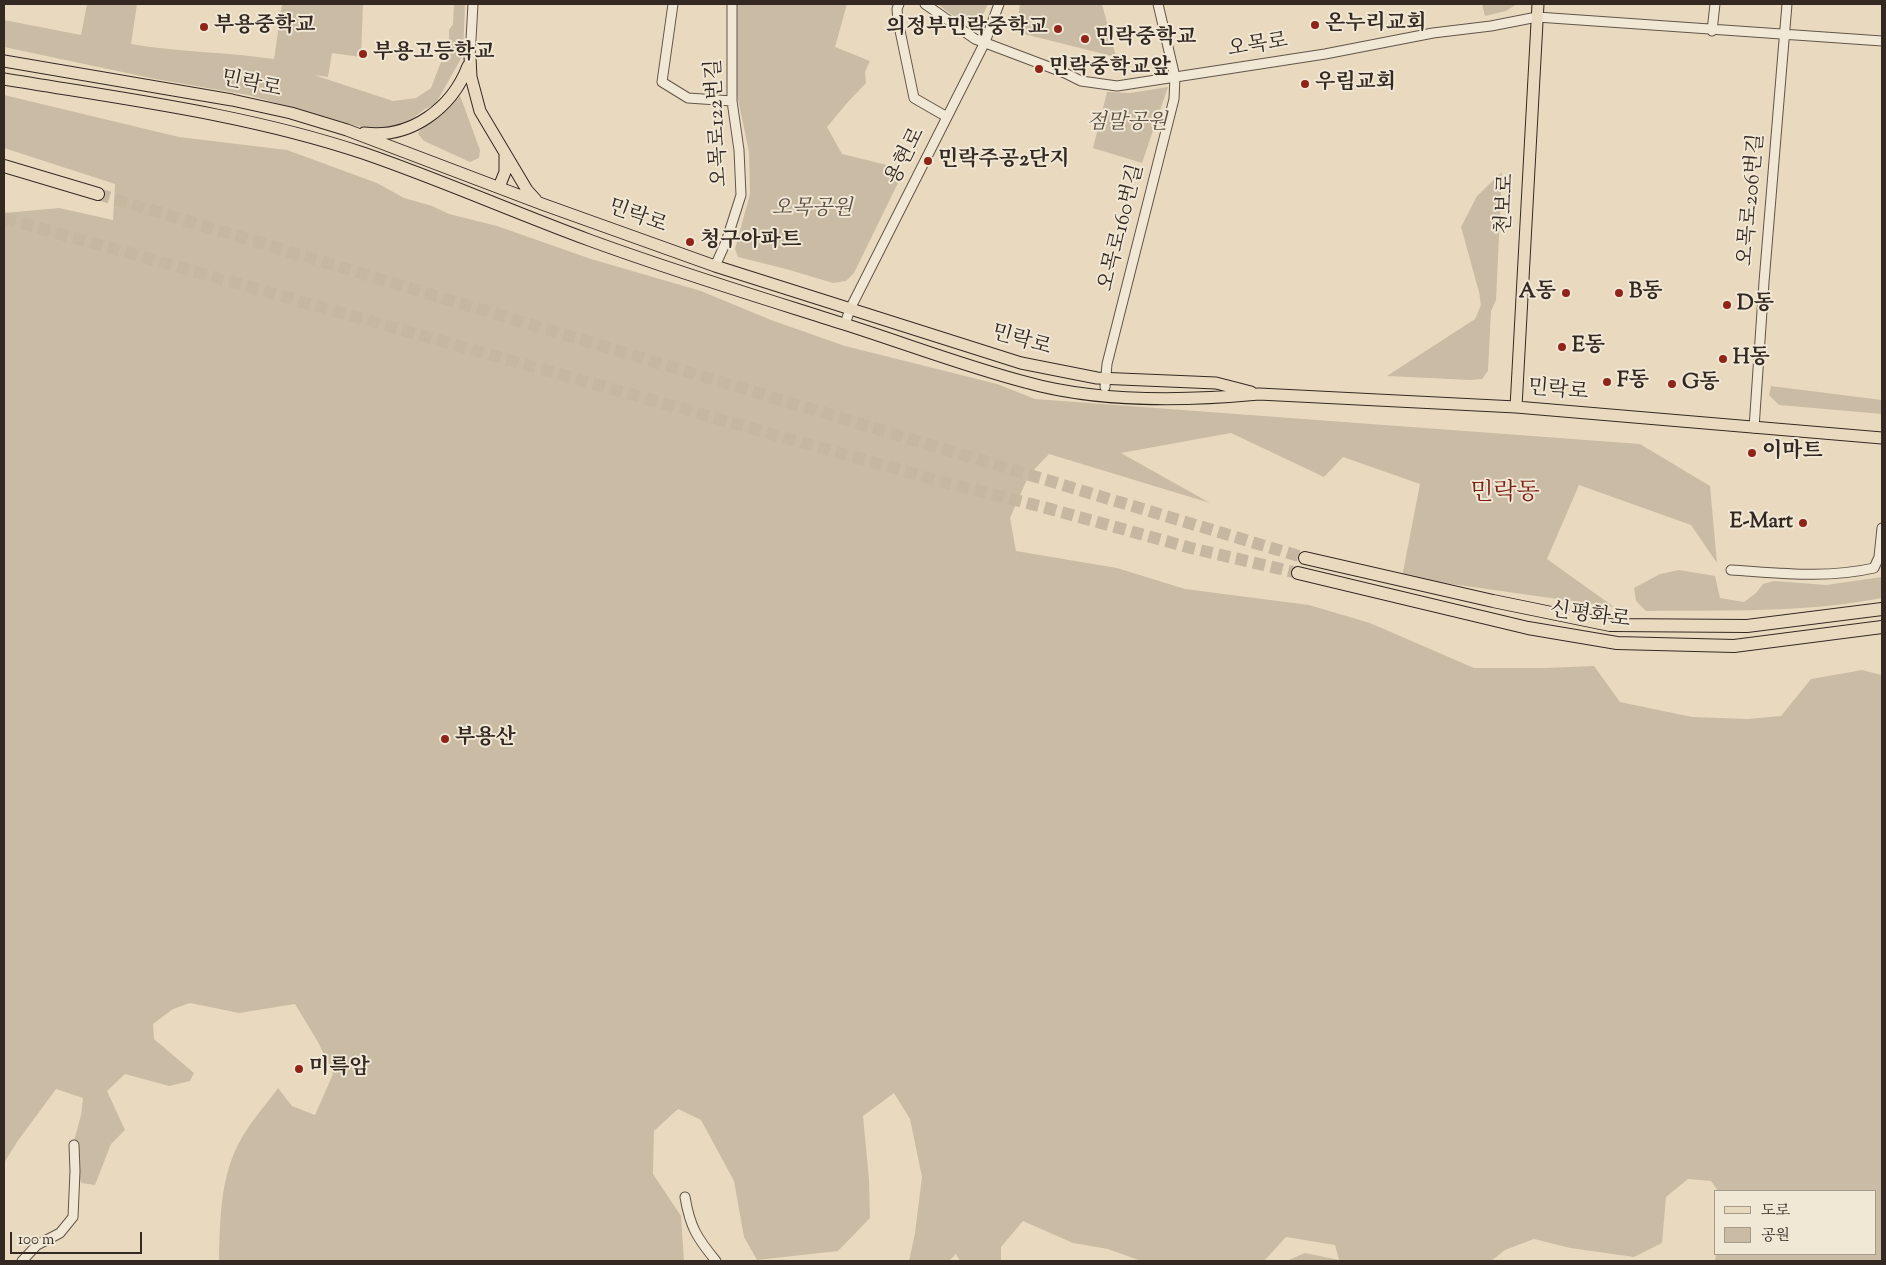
<!DOCTYPE html>
<meta charset="utf-8">
<style>
body{margin:0}
#map{position:relative;width:1886px;height:1265px;overflow:hidden;background:#e9dabf;font-family:"Sorts Mill Goudy","Noto Serif KR",serif}
canvas{display:block}
.frame{position:absolute;inset:0;border:5px solid #342922;pointer-events:none}
.legend{position:absolute;left:1714px;top:1190px;width:162px;height:65px;box-sizing:border-box;background:#f1e7d5;border:1px solid #a59b8d;margin:0;padding:6px 9px;list-style:none;font-size:15px;color:#342922}
.legend li{display:flex;align-items:center;gap:10px;height:25px}
.legend b{width:25px;border:1px solid #a59b8d}
.scale{position:absolute;left:10px;top:1232px;width:132px;height:22px;box-sizing:border-box;border:2px solid #342922;border-top:0;padding-left:6px;font-size:15px;line-height:18px;white-space:nowrap;color:#342922;-webkit-text-stroke:4px #f1e7d5;paint-order:stroke}
</style>
<div id="map">
<canvas width="1886" height="1265"></canvas>
<div class="frame"></div>
<ul class="legend">
<li><b style="height:6px;background:#e9dabf"></b>도로</li>
<li><b style="height:14px;background:#cabca4"></b>공원</li>
</ul>
<div class="scale">100 m</div>
</div>
<script>
const ctx = document.querySelector('canvas').getContext('2d');
ctx.lineJoin = 'round';
function fill(path, color) {
  ctx.fillStyle = color;
  ctx.fill(path, 'evenodd');
}
function trace(path, color, width, dash) {
  ctx.strokeStyle = color;
  ctx.lineWidth = width;
  ctx.lineCap = dash ? 'butt' : 'round';
  ctx.setLineDash(dash || []);
  ctx.stroke(path);
}
function write(font, color, halo, rows, align = 'center') {
  ctx.font = font + ' "Sorts Mill Goudy","Noto Serif KR",serif';
  ctx.lineWidth = 4;
  ctx.setLineDash([]);
  ctx.textBaseline = 'middle';
  ctx.strokeStyle = halo;
  ctx.fillStyle = color;
  for (const [text, x, y, turn = 0] of rows) {
    ctx.save();
    ctx.translate(x, y);
    ctx.rotate((+turn || 0) * Math.PI / 180);
    ctx.textAlign = isNaN(turn) ? turn : align;
    if (halo) ctx.strokeText(text, 0, 0);
    ctx.fillText(text, 0, 0);
    ctx.restore();
  }
}
fill(new Path2D(`
 M87 4H137L131 44C178 52 226 52 274 59L282 4H363L361 57 332 53 328 77 314 75 393 101 416 98 431 88 449 41V30L453 24 454 4H465L463 55 435 105 425 109 408 122 380 130 357 126 248 95 155 79 4 47V20L81 35Z
 M731 4H847L835 47 870 61 865 72 866 83 847 103 827 127 842 154 887 165 899 175 898 183 854 273 846 281 833 283 786 269 738 257 735 249 750 194 749 152 735 85Z
 M938 4H988L979 23C964 26 949 13 938 4Z
 M1020 4H1102L1116 57 1016 32Z
 M1482 4H1517L1506 11 1485 16Z
 M1168 87 1142 163 1093 148 1107 92 1130 93Z
 M458 94 461 98 480 150 479 158 470 162 424 141 418 134 422 126Z
 M4 95 179 137 287 150 377 183 404 198 432 206 449 214 497 226 591 259 701 291 771 320 845 346 997 384 1035 399 1640 444 1710 486 1717 563 1691 525 1579 485 1547 559 1614 607 1402 577 1420 484 1343 457 1324 477 1231 433 1121 453 1210 503 1049 454 1029 475 1010 518 1016 551 1117 568 1185 589 1309 605 1370 623 1474 668H1544L1594 666 1620 702 1692 717 1748 719 1781 716 1811 679 1862 670 1882 675V1261H1798L1785 1260 1780 1261H1715L1716 1254H1875V1191H1718L1711 1181 1688 1179 1666 1197 1662 1243 1634 1257 1570 1248 1534 1239 1505 1250 1491 1261H1286L1305 1253 1339 1260 1335 1245 1286 1237 1264 1261H1141L1108 1249 1073 1243 1023 1221 1001 1247V1261H960L956 1254 949 1261H909L915 1233 922 1177 910 1119 894 1093 863 1116 869 1179 870 1218 838 1251 757 1260 744 1237 734 1181 701 1120 678 1109 654 1131 653 1174 681 1216 684 1261H219C220 1221 220 1177 240 1141 250 1122 266 1105 278 1088L292 1106 315 1115 333 1074 318 1042 295 1004 239 1013 190 1003 173 1009 153 1024 154 1039 194 1073 190 1081 169 1086 125 1074 107 1091 125 1130 111 1144 95 1185 81 1183 72 1148 81 1115 83 1098 56 1089 17 1142 4 1163V213L59 208 113 220 115 184 4 148Z
 M1502 172 1496 300 1491 311 1488 371 1482 379 1470 380 1387 376 1475 319 1481 305 1479 292 1461 227 1477 196Z
 M1771 386 1882 400V414L1779 405 1769 395Z
 M1679 570 1715 576 1720 598 1744 602 1756 593 1763 584 1774 581 1826 585 1882 577V598C1805 613 1725 610 1646 611L1636 601 1634 588 1660 574Z`), '#cabca4');
trace(new Path2D(`
 M98 194 1305 558
 M4 218 943 482 1043 507 1191 548 1298 573`), '#c5b7a0', 12, [12, 6]);
const minor = new Path2D(`
 M673 4 662 82 688 98 732 101
 M899 4 897 9 898 21 914 98 947 117
 M925 4 975 39 1065 73 1081 81 1117 86 1325 54 1433 33 1491 26 1537 17 1882 41
 M1712 31 1715 4
 M470 57 473 4
 M715 266 726 242 741 195 739 150 732 101V4
 M845 324 850 309 985 42 999 4
 M1105 387 1107 364 1174 99 1175 77 1158 4
 M1754 428 1764 282 1787 4
 M1731 570C1779 573 1826 579 1874 568L1879 557 1882 528
 M685 1197C690 1227 697 1238 716 1261
 M22 1261 37 1245 60 1233 73 1217 75 1171 74 1145`);
const major = new Path2D(`
 M470 57 471 77 480 111 527 190 536 200
 M4 61 232 100 291 113 347 130 542 204 715 266 1021 363 1097 378 1216 383 1251 392
 M4 79C124 99 246 114 363 153 439 179 513 212 589 240 673 271 759 297 844 324 904 343 964 366 1025 382 1099 403 1184 401 1259 394L1516 407 1882 438
 M364 133C411 139 452 108 468 66
 M499 187 505 172V156
 M1516 407 1538 4`);
const highway = new Path2D(`
 M4 166 98 194
 M1305 558 1493 601 1610 625 1747 626 1882 609
 M1298 573 1528 628 1617 643 1734 646 1882 627`);
trace(minor, '#615549', 11);
trace(major, '#342922', 13);
trace(highway, '#342922', 14);
trace(minor, '#f1e7d5', 9);
trace(major, '#e9dabf', 11);
trace(highway, '#e9dabf', 12);
for (const [x, y, r, color] of [
 [1315,25,5,"#8f2418"],
 [204,27,5,"#8f2418"],
 [1058,29,5,"#8f2418"],
 [1085,39,5,"#8f2418"],
 [363,54,5,"#8f2418"],
 [1039,69,5,"#8f2418"],
 [1305,84,5,"#8f2418"],
 [928,161,5,"#8f2418"],
 [690,242,5,"#8f2418"],
 [1566,293,5,"#8f2418"],
 [1619,293,5,"#8f2418"],
 [1727,305,5,"#8f2418"],
 [1562,347,5,"#8f2418"],
 [1723,359,5,"#8f2418"],
 [1607,382,5,"#8f2418"],
 [1672,384,5,"#8f2418"],
 [1752,453,5,"#8f2418"],
 [1803,523,5,"#8f2418"],
 [445,739,5,"#8f2418"],
 [299,1069,5,"#8f2418"]
]) {
  const dot = new Path2D();
  dot.arc(x, y, r, 0, 2 * Math.PI);
  ctx.fillStyle = color;
  ctx.fill(dot);
  trace(dot, '#f1e7d5', 2);
}
write('bold 21px', '#342922', '#f1e7d5', [
 ["온누리교회",1325,25],
 ["부용중학교",214,27],
 ["의정부민락중학교",1048,29,"right"],
 ["민락중학교",1095,39],
 ["부용고등학교",373,54],
 ["민락중학교앞",1049,69],
 ["우림교회",1315,84],
 ["민락주공2단지",938,161],
 ["청구아파트",700,242],
 ["A동",1556,293,"right"],
 ["B동",1629,293],
 ["D동",1737,305],
 ["E동",1572,347],
 ["H동",1733,359],
 ["F동",1617,382],
 ["G동",1682,384],
 ["이마트",1762,453],
 ["E-Mart",1793,523,"right"],
 ["부용산",455,739],
 ["미륵암",309,1069]
], 'left');
write('21px', '#342922', '#f1e7d5', [
 ["오목로",1258,47,-9],
 ["민락로",251,86,12],
 ["오목로122번길",719,123,-93],
 ["용현로",907,157,-63],
 ["오목로206번길",1753,200,-85],
 ["천보로",1507,204,-87],
 ["민락로",637,218,20],
 ["오목로160번길",1123,228,-76],
 ["민락로",1021,342,16],
 ["민락로",1558,392,5],
 ["신평화로",1590,617,8]
]);
write('italic 21px', '#5a4e42', '#f1e7d5', [
 ["점말공원",1127,124],
 ["오목공원",812,210]
]);
write('24px', '#7a1f14', '#f1e7d5', [
 ["민락동",1505,495]
]);
</script>
